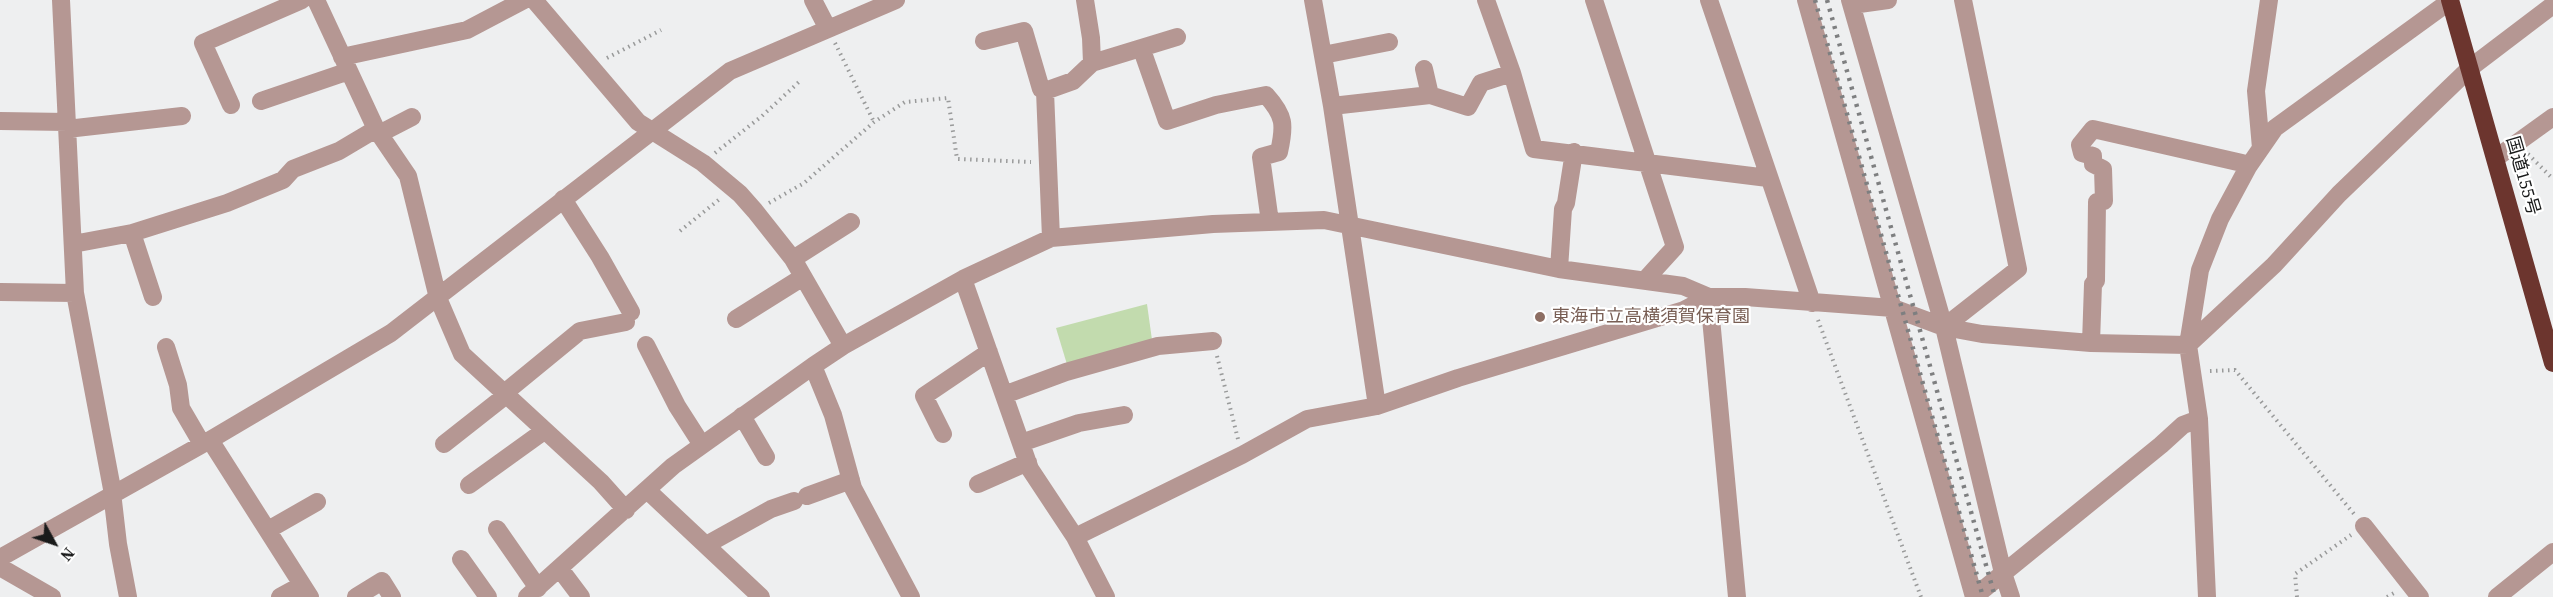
<!DOCTYPE html>
<meta charset="utf-8">
<style>
body{margin:0}
#map{position:relative;width:2553px;height:597px;overflow:hidden;background:#eeeff0;font-family:"Source Serif 4",serif}
canvas{display:block}
.north{position:absolute;left:24px;top:513px;width:60px;height:60px;-webkit-text-stroke:4px #fff;paint-order:stroke;rotate:130deg;font-size:16px;font-weight:700;line-height:24px;text-align:center;color:#191a1a}
.north::after{content:'';display:block;margin:auto;width:21px;height:27px;background:#191a1a;clip-path:polygon(50% 0,100% 100%,50% 72%,0 100%)}
</style>
<div id="map">
<canvas width="2553" height="597"></canvas>
<div class="north">N</div>
</div>
<script>
const ctx = document.querySelector('canvas').getContext('2d');
ctx.lineJoin = 'round';
function fill(path, color) {
  ctx.fillStyle = color;
  ctx.fill(path, 'evenodd');
}
function trace(path, color, width, dash) {
  ctx.strokeStyle = color;
  ctx.lineWidth = width;
  ctx.lineCap = dash ? 'butt' : 'round';
  ctx.setLineDash(dash || []);
  ctx.stroke(path);
}
function write(font, color, halo, rows, align = 'center') {
  ctx.font = font + ' "Source Serif 4","Noto Sans JP",serif';
  ctx.lineWidth = 4.5;
  ctx.setLineDash([]);
  ctx.textBaseline = 'middle';
  ctx.strokeStyle = halo;
  ctx.fillStyle = color;
  for (const [text, x, y, turn = 0] of rows) {
    ctx.save();
    ctx.translate(x, y);
    ctx.rotate((+turn || 0) * Math.PI / 180);
    ctx.textAlign = isNaN(turn) ? turn : align;
    if (halo) ctx.strokeText(text, 0, 0);
    ctx.fillText(text, 0, 0);
    ctx.restore();
  }
}
fill(new Path2D(`
 M1147 304 1153 347 1069 371 1056 328Z`), '#c2dbae');
trace(new Path2D(`
 M835 43 874 122
 M607 58 661 30
 M715 153 762 116 800 81
 M2528 154 2553 179
 M769 203 804 183 874 122 905 102 948 98 957 159 1031 162
 M680 231 721 198
 M1818 320 1921 597
 M1217 356 1238 439
 M2210 371 2235 370 2354 514
 M2297 597 2295 574 2351 535
 M2387 597 2396 592`), '#999a9a', 4, [1.5, 4.5]);
trace(new Path2D(`
 M61 0 75 293 113 494
 M316 0 376 129 408 176 438 298 462 354 601 482 626 510
 M534 0 638 122 703 163 740 194 755 211 793 259 843 346
 M813 0 828 29
 M1313 0 1332 106 1377 406
 M1486 0 1512 73 1534 149 1768 178
 M1594 0 1675 247 1645 280
 M1709 0 1812 303
 M1806 0 1974 597
 M1850 0 1944 327 2003 573 2011 597
 M1852 5 1888 0
 M984 41 1024 31 1041 89 1045 91
 M1142 50 1167 121 1216 105 1266 95C1285 116 1285 125 1279 152L1261 157 1270 222
 M1323 55 1389 42
 M342 57 467 30 524 0
 M1092 63 1177 37
 M1430 95 1468 107 1481 83 1512 73
 M261 101 349 71
 M231 105 203 43 302 0
 M1332 106 1430 95 1424 69
 M0 121 67 122
 M67 129 182 116
 M379 134 412 117
 M2261 148 2256 91 2269 0
 M2496 158 2553 117
 M563 199 600 257 631 312
 M132 233 153 297
 M1051 238 1045 91 1073 81 1092 63 1091 38 1085 0
 M73 244 132 233 227 203 283 180 293 169 339 151 376 129
 M793 259 851 222
 M1559 269 1563 209 1566 203 1574 152
 M963 279 1030 469 1075 537 1106 597
 M0 292 75 293
 M1709 297 1737 597
 M736 319 803 277
 M1944 327 2018 269 1963 0
 M2091 343 2093 284 2096 281 2097 202 2104 201 2103 169 2093 164V156L2082 153 2080 145 2093 129 2242 163 2248 167
 M646 345 677 406 702 445
 M166 347 178 385 181 408 202 444
 M813 366 833 415 853 488 911 597
 M1004 395 1066 372 1158 346 1213 341
 M742 416 766 457
 M943 434 924 396 989 352
 M210 440 310 597
 M1021 443 1079 423 1124 415
 M444 444 505 396 508 390 580 331 626 322
 M978 484 1028 462
 M469 485 544 431
 M647 490 761 597
 M807 496 851 480
 M113 501 118 544 128 597
 M2364 526 2420 597
 M497 529 538 588
 M268 530 317 502
 M1075 537 1242 455 1307 419 1377 406 1458 378 1684 310 1709 297
 M706 545 771 509 794 501
 M0 558 210 440 391 333 730 71 896 0
 M461 559 488 597
 M0 567 52 597
 M560 569 581 597
 M280 597 302 585
 M356 597 382 581 392 597
 M527 597 673 466 813 366 843 346 963 279 1051 238 1213 224 1324 220 1559 269 1683 286 1709 297H1745L1893 308 1944 327 1982 334 2091 343 2188 345 2274 265 2339 194 2470 68 2553 5
 M1974 597 2161 445 2183 425 2199 419
 M2207 597 2199 419 2188 345 2200 270 2220 219 2248 167 2275 128 2450 1
 M2497 597 2553 552`), '#b59793', 18);
trace(new Path2D(`
 M2450 0 2553 363`), '#6c352e', 18);
trace(new Path2D(`
 M1815 0 1983 597
 M1827 0 1995 597`), '#7e7f80', 4.5, [3, 6]);
for (const [x, y, r, color] of [
 [1540,317,6,"#8d6e63"]
]) {
  const dot = new Path2D();
  dot.arc(x, y, r, 0, 2 * Math.PI);
  ctx.fillStyle = color;
  ctx.fill(dot);
  trace(dot, '#fff', 2);
}
write('18px', '#191a1a', '#fff', [
 ["国道155号",2522,176,74]
]);
write('18px', '#785e54', '#fff', [
 ["東海市立高横須賀保育園",1552,317]
], 'left');
</script>
